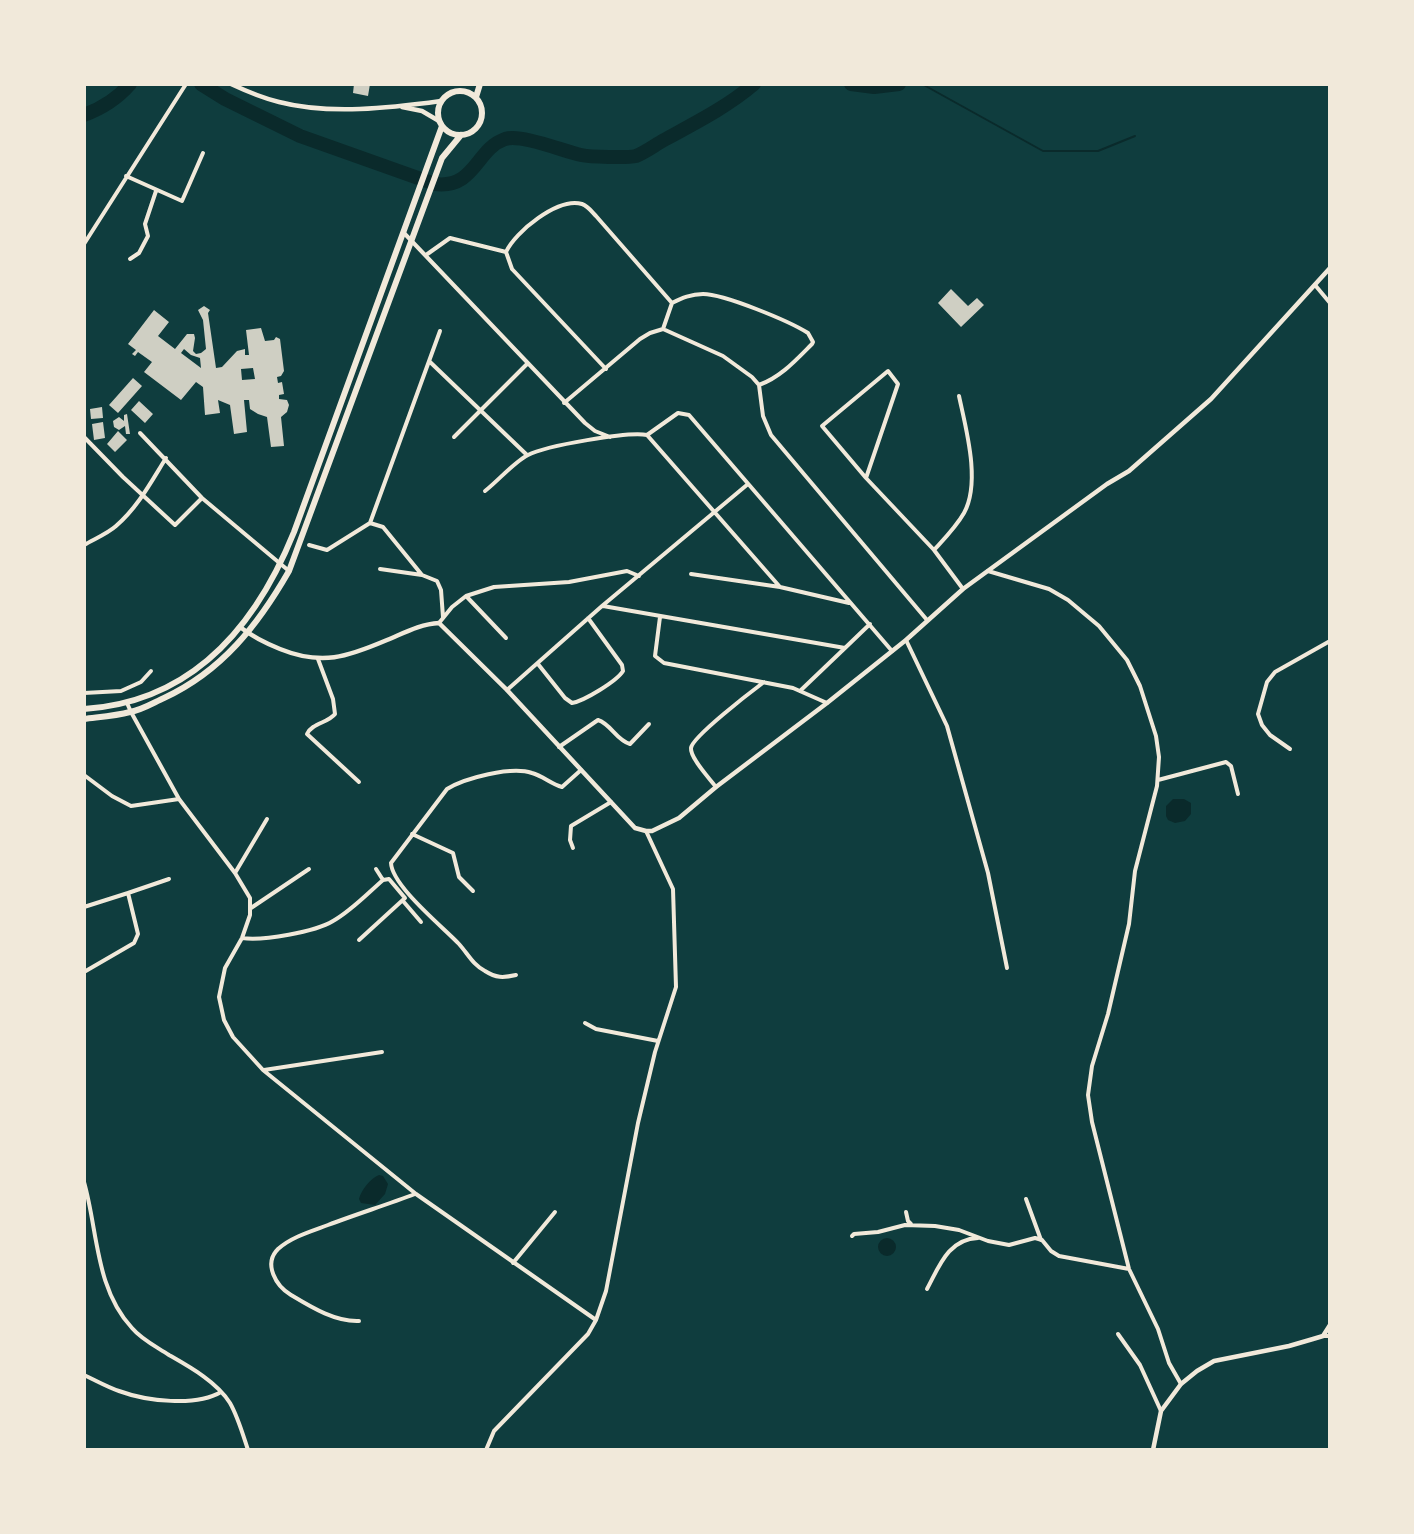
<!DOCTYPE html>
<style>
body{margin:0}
#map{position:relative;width:1414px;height:1534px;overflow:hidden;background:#0f3d3e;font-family:Jost,sans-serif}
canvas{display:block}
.frame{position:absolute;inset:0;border:86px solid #f1e9da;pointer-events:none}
</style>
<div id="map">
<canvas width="1414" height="1534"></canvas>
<div class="frame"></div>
</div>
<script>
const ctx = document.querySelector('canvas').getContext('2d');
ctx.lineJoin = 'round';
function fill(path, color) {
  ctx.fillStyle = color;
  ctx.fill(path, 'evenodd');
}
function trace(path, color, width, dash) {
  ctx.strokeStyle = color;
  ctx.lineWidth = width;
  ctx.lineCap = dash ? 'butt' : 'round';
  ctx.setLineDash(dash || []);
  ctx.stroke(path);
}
fill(new Path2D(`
 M109 100 113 104 100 114 84 122V115L104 106Z
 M1173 799H1184L1191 803V814L1185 821 1175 823 1168 820 1166 816V806Z
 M379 1175 383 1176 388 1184 385 1194 375 1205 361 1203 359 1199C361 1190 371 1178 379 1175Z
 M878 1247a9 9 0 1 1 18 0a9 9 0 1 1-18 0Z`), '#0a2a2b');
trace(new Path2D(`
 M922 84 1043 151H1098L1135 136`), '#0a2a2b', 2);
trace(new Path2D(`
 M201 84 225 99 300 136 435 184C475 189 476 149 505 139 522 134 563 151 581 155 591 157 627 158 636 156 646 152 655 145 664 140 695 123 727 107 754 84
 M851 84 874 87 899 84
 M84 115C103 108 117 99 130 84`), '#0a2a2b', 14);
fill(new Path2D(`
 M354 84H370L368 96 353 93Z
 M951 289 968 306 977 298 984 305 961 327 938 303Z
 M204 306 210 310 208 313 216 368 222 367 237 351 245 349V355H249L246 330 261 328 265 341 274 340 276 337 280 339 284 371 281 376 277 377 278 383 282 382 284 394 279 395V399L287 400 289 405 287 412 281 417 284 446 271 447 267 417 258 414 250 409 249 400H244L247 432 234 434 230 405 218 400 220 413 205 415 203 387 196 382 181 400 144 372 152 362 138 352 135 356 132 354 136 350 128 344 154 310 169 322 158 336 175 349 187 334H194L195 338 193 351 196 354 201 353 206 349 203 320 198 310ZM184 349 191 355 200 358 201 368 181 353ZM253 368 255 379 242 380 241 369Z
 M133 378 142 386 118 413 109 405Z
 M139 401 153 414 145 423 131 410Z
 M102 407 103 418 91 419 90 409Z
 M127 414 130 434H126L125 426 119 430 114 427 113 421 119 417 124 421V415Z
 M103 422 105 438 94 440 92 424Z
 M118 431 127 440 115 452 107 444Z`), '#cfcfc3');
trace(new Path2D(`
 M126 176 182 201 203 153
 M404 233 585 423 595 431 610 437
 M84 244 186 84
 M506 252C515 232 558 197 582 204 588 206 592 212 596 216L672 303
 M426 255 450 238 506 252 512 269 606 369
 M130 259 139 253 148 236 145 224 156 191
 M1315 285 1330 303
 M663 329 723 356 752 377 759 385 763 416 771 435 927 620
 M663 329 672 303C682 298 691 294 703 294 724 294 789 321 808 333L813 342 812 344C796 360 781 377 759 385
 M429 361 527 455
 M564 403 640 339 650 333 663 329
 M140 433 202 498 289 571
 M647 435 678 413 689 415 892 651
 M647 435 780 587
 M84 437 123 477 175 525 202 498
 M454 437 527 364
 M866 478 898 384 888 371 822 426 866 478 934 550 963 589
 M485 491C498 481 514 462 528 455 545 446 629 431 647 435
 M370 523 383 527 422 575
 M84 545C94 539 107 534 116 526 138 507 151 482 166 458
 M309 545 327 550 370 523 440 331
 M934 550C945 538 956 527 964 513 981 482 966 429 959 396
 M380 569 422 575 437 581 441 590 443 617
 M988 571 1049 589 1068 600 1099 626 1127 660 1140 686 1156 736 1159 757 1157 786 1135 871 1129 924 1108 1014 1092 1066 1088 1095 1092 1122 1129 1269 1158 1329 1169 1363 1181 1384
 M691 574 780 587 849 603
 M467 597 506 638
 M603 606 845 648 870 624
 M660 617 655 656 664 663 793 688 827 703
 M439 623 452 607 466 596 494 587 569 582 627 571 639 576
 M906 640 947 726 988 873 1007 968
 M318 659 333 699 335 714C328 723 312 723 307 734L359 782
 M538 664 565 698 572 703C584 701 617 681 623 671L622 665 588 618
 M507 690 602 606 748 484
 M800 691 845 648
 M84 693 121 691 141 682 151 671
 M127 703 131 712 179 799 235 873 250 898V915L242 938 225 968 219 997 224 1020 233 1037 263 1070 416 1194 596 1320
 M559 747 598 720C611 724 616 740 630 744L649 724
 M1290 749 1270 735 1262 725 1258 714 1267 682 1275 672 1330 641
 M84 775 112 796 131 806 179 799
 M1158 780 1226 762 1231 766 1238 794
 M716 787C710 779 690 758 691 748 692 737 752 691 764 682
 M412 834 453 853 459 877 473 891
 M573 848 570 840 571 826 611 802
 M376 869 383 880
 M235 873 267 819
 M128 893 169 879
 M403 901 421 922
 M84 907 128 893 138 934 134 943 84 972
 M251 908 309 869
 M242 938C263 941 315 932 333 921 351 911 367 894 383 880L389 879 405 898 359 940
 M516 975C503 978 496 978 485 971 473 965 468 954 459 944 443 927 392 886 391 863L447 789C465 778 511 766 532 773 543 776 551 784 562 787L581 770
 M585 1023 596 1029 658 1041
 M264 1070 382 1052
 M84 1182C98 1231 95 1288 132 1328 142 1340 157 1347 169 1355 190 1367 217 1382 230 1403 238 1417 243 1435 248 1450
 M1026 1199 1041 1240
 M906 1212 908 1221 911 1224
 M852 1236 854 1234 878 1232 905 1225 935 1226 959 1230 988 1241 1009 1245 1035 1238 1042 1240 1051 1251 1059 1256 1129 1269
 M513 1263 555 1212
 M927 1289C939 1267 948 1239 978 1238
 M359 1321C335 1322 311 1307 291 1295 276 1286 263 1264 278 1249 291 1237 312 1231 328 1225 357 1214 386 1205 415 1194
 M1118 1334 1140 1365 1161 1411
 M1323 1336H1330
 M84 1375C95 1380 107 1387 119 1391 146 1401 196 1407 221 1392
 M486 1450 494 1431 588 1334 596 1320 606 1291 638 1123 655 1052 676 987 673 889 646 831`), '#f1e9da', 4);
trace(new Path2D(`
 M231 84C246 91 262 98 279 102 329 115 390 108 441 101
 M402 107 422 111 439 121
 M240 627C253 637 265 643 280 649 322 666 347 657 387 640 404 633 420 624 439 623L507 690 635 828 646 831H652L679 818 716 787 827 703 906 640 963 589 1107 484 1129 471 1211 399 1330 268
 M1153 1450 1161 1411 1181 1384 1197 1371 1214 1361 1289 1346 1313 1339 1323 1336 1330 1325`), '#f1e9da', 4.5);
trace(new Path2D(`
 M438 113a22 22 0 1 1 44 0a22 22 0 1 1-44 0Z
 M476 97 480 84
 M84 709C192 702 256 626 294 532L442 126
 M84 719C99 717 115 716 130 712 142 710 153 703 164 698 222 671 258 625 289 571L442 158 461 135`), '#f1e9da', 6);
</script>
